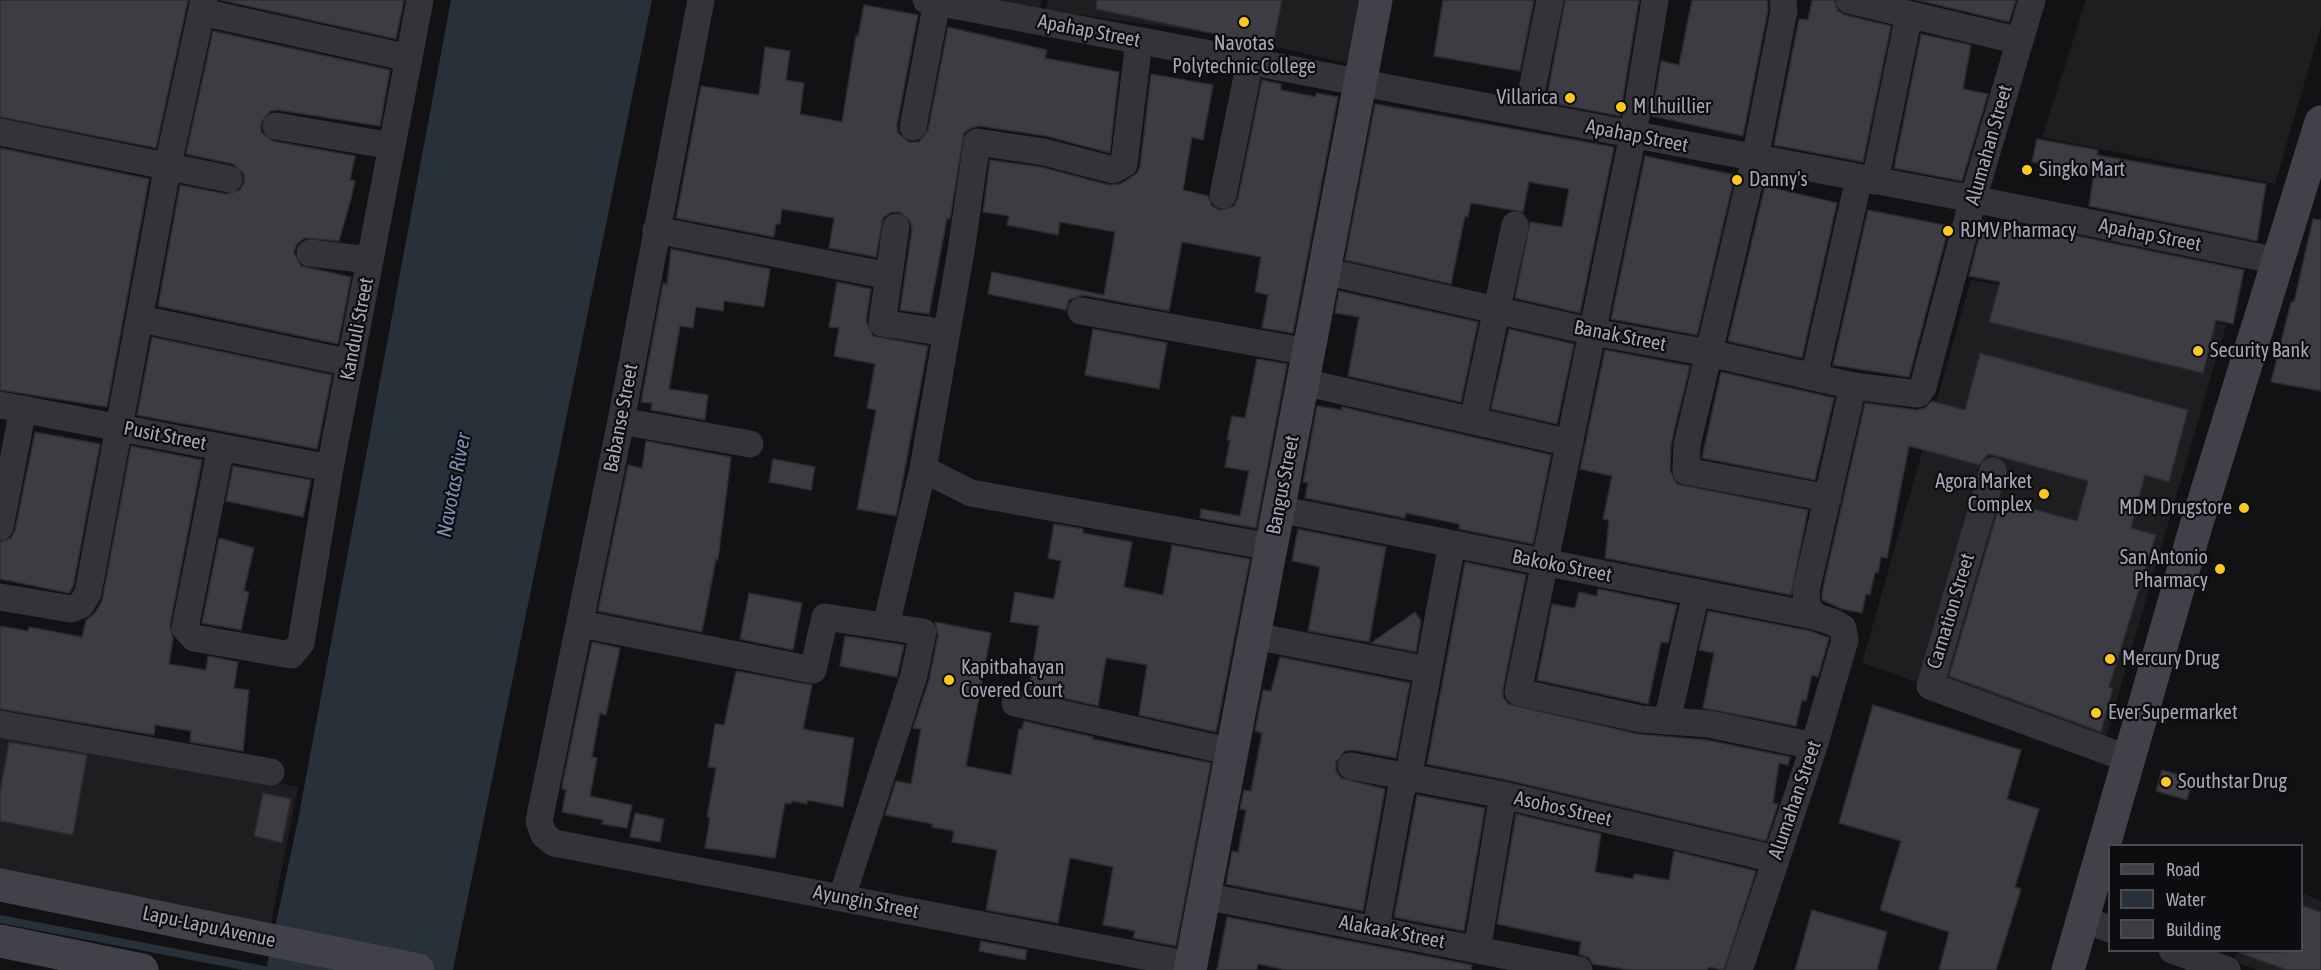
<!DOCTYPE html>
<style>
body{margin:0}
#map{position:relative;width:2321px;height:970px;overflow:hidden;background:#121214;font-family:"Asap Condensed",sans-serif}
canvas{display:block}
.legend{position:absolute;left:2108px;top:844px;width:195px;height:108px;box-sizing:border-box;background:#0d0d0f;border:2px solid #494b52;margin:0;padding:8px 10px;list-style:none;font-size:18px;color:#a3a7b6}
.legend li{display:flex;align-items:center;gap:12px;height:30px}
.legend b{width:30px;border:2px solid #494b52}
</style>
<div id="map">
<canvas width="2321" height="970"></canvas>
<ul class="legend">
<li><b style="height:8px;background:#414249"></b>Road</li>
<li><b style="height:16px;background:#283039"></b>Water</li>
<li><b style="height:16px;background:#3c3c42"></b>Building</li>
</ul>
</div>
<script>
const ctx = document.querySelector('canvas').getContext('2d');
ctx.lineJoin = 'round';
function fill(path, color) {
  ctx.fillStyle = color;
  ctx.fill(path, 'evenodd');
}
function trace(path, color, width, dash) {
  ctx.strokeStyle = color;
  ctx.lineWidth = width;
  ctx.lineCap = dash ? 'butt' : 'round';
  ctx.setLineDash(dash || []);
  ctx.stroke(path);
}
function write(font, color, halo, rows, align = 'center') {
  ctx.font = font + ' "Asap Condensed",sans-serif';
  ctx.lineWidth = 4.5;
  ctx.setLineDash([]);
  ctx.textBaseline = 'middle';
  ctx.strokeStyle = halo;
  ctx.fillStyle = color;
  for (const [text, x, y, turn = 0] of rows) {
    ctx.save();
    ctx.translate(x, y);
    ctx.rotate((+turn || 0) * Math.PI / 180);
    ctx.textAlign = isNaN(turn) ? turn : align;
    if (halo) ctx.strokeText(text, 0, 0);
    ctx.fillText(text, 0, 0);
    ctx.restore();
  }
}
fill(new Path2D(`
 M1000 0H1041L1040 9Z
 M1048 0H1361L1347 63 1217 34 1046 10Z
 M2086 0H2321V26L2275 184 2042 137Z
 M1971 280 2226 325 2103 747 1862 663Z
 M0 728 298 787 271 923 0 870Z
 M2302 893 2321 901V970H2257L2234 961 2238 951 2302 950Z`), '#1e1e21');
fill(new Path2D(`
 M451 0H652L453 970H266L298 820Z`), '#283039');
trace(new Path2D(`
 M0 919 264 970`), '#283039', 8);
const building = new Path2D(`
 M0 0H188L156 148 0 117Z
 M221 0H404L396 39Z
 M1097 0H1282L1273 46 1096 9Z
 M1443 0H1534L1520 71 1434 56Z
 M1565 0H1639L1620 116 1546 102Z
 M1692 0H1767L1768 10 1743 136 1652 116 1661 61 1679 65Z
 M1812 0H1834L1838 11 1845 15 1891 26 1863 162 1774 145 1799 19 1808 20Z
 M1917 0H2016L2009 22Z
 M864 5 918 15 897 125 898 133 909 142H919L928 130 948 27 1047 50 1045 58 1119 72 1110 153 1046 136 979 126 971 128 964 133 950 219 947 218 929 314 900 310 912 229 910 221 899 212H891L883 218 876 257 829 248 834 218 782 209 780 224H776L774 237 676 218 701 86 759 95 765 47 790 51 786 80 804 83 800 114 842 122 856 35 858 36Z
 M213 31 390 70 380 126 278 110 270 111 261 123V132L273 141 355 156 350 180 355 181 351 199 339 241 304 238 297 244 294 252 301 266 351 277 338 344 158 306 180 185 226 194 240 190 244 182V174L233 164 186 154Z
 M1921 34 1971 45 1963 89 1988 94 1962 181 1894 168Z
 M1151 74 1213 85 1203 140 1192 137 1183 190 1208 196 1212 206 1220 210 1234 206 1238 198 1262 80 1281 84V90L1316 97V93L1338 97 1293 333 1262 328 1268 295 1255 292 1261 257 1182 242 1169 311 1083 295 1069 300 1066 310 988 294 992 272 1104 295 1115 232 1060 222 1058 235 1007 225 1009 216 983 212 990 160 1041 167 1109 185 1121 184 1137 173 1140 166Z
 M1375 104 1614 147 1580 313 1515 298 1530 222 1562 227 1569 189 1529 182 1523 212 1471 203 1468 217 1465 216 1451 284 1345 260Z
 M2037 139 2098 150 2097 155 2266 184 2257 241 2089 206 2094 173 2032 162Z
 M0 148 149 179 107 407 0 390Z
 M1645 156 1735 175 1697 335 1611 319Z
 M1765 186 1837 203 1802 358 1728 341Z
 M1868 210 1949 226 1909 377 1833 365Z
 M2313 219 2321 220V391L2271 382 2291 302H2294Z
 M1983 221 2071 239 2072 235 2244 270 2233 324 2216 320 2203 373 1989 322 2000 282 1969 276Z
 M671 249 770 269 764 307 724 301 723 311 696 307 693 328 680 326 669 389 708 395 705 420 651 410 652 403 641 402 663 283 667 284Z
 M837 282 871 289 866 321 873 336 928 346 896 516 857 509 876 410 867 408 875 364 834 356 839 328 829 327Z
 M1339 291 1478 322 1461 402 1348 376 1359 317 1335 313Z
 M1093 329 1167 343 1159 389 1085 375Z
 M1509 329 1574 344 1557 424 1491 409Z
 M152 337 332 375 317 449 137 415Z
 M1605 350 1690 366 1671 444 1670 471 1677 484 1808 510 1791 595 1605 558 1609 520 1603 519 1612 476 1580 469Z
 M1980 353 2188 410 2169 482 2145 475 2131 528 2156 535 2109 687 2113 688 2101 732 1949 676 2001 500 2077 521 2088 481 1997 456 1988 454 1979 465 1909 446 1887 558 1881 557 1878 573 1875 572 1870 595 1866 594 1862 613 1842 609 1822 600V592L1865 403 1917 410 1925 408 1932 401 1965 410Z
 M1257 359 1287 364 1256 528 1200 518 1201 509 1240 516 1249 471 1225 467 1230 440H1227L1232 416 1245 418Z
 M1721 372 1834 398 1815 480 1702 458Z
 M1317 406 1342 410V407L1551 455 1533 544 1459 529V524L1406 513 1405 518 1305 498 1308 483 1303 482Z
 M35 432 100 444 73 587 69 593 0 579V542L11 538 15 530Z
 M646 441 731 457 718 560 716 559 702 632 598 611 628 465 642 468Z
 M131 446 202 460 170 625 173 639 169 664 206 670 208 656 238 662 234 688 249 690 243 751 190 742 191 731 155 725 154 735 0 709V626L28 631 29 627 82 637 86 620 95 613 102 601Z
 M773 459 815 467 811 490 769 482Z
 M233 466 311 480 303 517 226 501Z
 M1054 524 1083 529V533L1132 542 1124 587 1163 595 1172 545 1250 559 1216 732 1139 715 1147 665 1106 658 1098 706 1029 690 1039 626 1010 622 1015 592 1054 599 1061 561 1048 558Z
 M1298 529 1386 547 1369 642 1308 631 1320 567 1292 561Z
 M219 538 254 548 244 591 249 592 241 630 202 623Z
 M1465 562 1526 575 1503 689V697L1508 704 1638 734 1707 740 1790 757 1788 765 1779 763 1773 803 1778 804 1766 841 1507 780 1427 764Z
 M1598 589 1677 605 1668 643 1661 642 1648 704 1537 680 1552 604 1575 608 1579 592 1597 596Z
 M749 593 802 603 793 650 740 639Z
 M1708 611 1810 631 1829 638 1818 677 1812 675 1806 701 1802 700 1796 726 1703 708 1714 653 1699 650Z
 M1415 612 1421 621 1416 652 1371 643Z
 M935 622 991 633 966 766 1011 775 1019 729H1022L1024 721 1093 737V739L1211 763 1176 946 1133 938 1135 931 1103 925 1113 867 1070 858 1058 923 986 910 997 850 952 842 954 831 932 827 933 824 885 815 896 781 911 784 921 729 913 728 929 680 938 635Z
 M845 636 904 645 897 677 840 666Z
 M592 642 620 648 606 715 600 713 592 757 597 758 590 796 632 805 627 828 602 824 603 820 562 812 566 790 562 789 563 781Z
 M1280 657 1410 683 1396 758 1353 750 1345 751 1336 762V771L1341 778 1385 789 1363 911 1226 884 1232 851 1238 852 1246 810 1240 809 1244 790 1251 791 1262 733 1255 731 1263 690 1271 691Z
 M736 671 812 685 803 729 854 738 843 807 807 800V804L792 801 791 804 785 803 775 858 705 848 710 818 707 817 716 768 708 767 715 724 724 725Z
 M1873 705 2021 750 2007 799 2039 809 2015 887 2021 889 1996 970H1939L1949 932 1880 910 1901 841 1839 823Z
 M9 742 87 755 73 835 0 821V791Z
 M2162 770 2193 779 2187 800 2156 791Z
 M263 793 291 799 282 843 254 836Z
 M1417 795 1485 808 1464 931 1394 917Z
 M635 813 664 819 660 842 630 837Z
 M1516 814 1601 834 1595 872 1633 879 1634 874 1669 880 1674 851 1756 871 1724 970 1708 967 1707 970H1630L1593 964 1589 958 1579 954 1581 942 1497 924Z
 M2301 905 2321 912V970H2287L2240 953 2301 951Z
 M1812 910 1887 932 1877 970H1795Z
 M1227 917 1472 965 1471 970H1286L1258 964 1257 970H1217Z
 M981 941 1027 950 1025 960 979 951Z`);
fill(building, '#3c3c42');
trace(building, '#2c2c30', 1.5);
trace(new Path2D(`
 M701 0 621 421 539 821 544 835 554 843 1191 965
 M926 0 1973 199 2278 261
 M1655 0 1633 135 1518 692 1641 719 1709 724 1814 746
 M1783 0 1784 11 1755 158 1687 445 1686 471 1828 498
 M1849 0 2020 41
 M202 12 409 58
 M1527 114 1550 0
 M276 126 392 146
 M913 127 937 2
 M0 132 229 179
 M1875 181 1909 15
 M1223 195 1250 62
 M896 227 882 323 946 333
 M656 230 889 276
 M310 253 370 260
 M1324 271 1593 332 1709 353 1853 386 1918 394 1923 387 1973 199 2032 0
 M1081 311 1308 352
 M141 319 351 363
 M1814 377 1859 178
 M1303 382 1570 443
 M0 405 330 468
 M1473 420 1515 225
 M621 421 750 444
 M221 447 185 628 194 638 291 655 301 643 330 468 420 0
 M923 469 971 493 1271 547
 M1993 471 1930 686 2129 759
 M1278 509 1814 616 1833 622 1843 628 1845 640 1814 746 1739 970
 M0 527 23 409
 M0 597 71 609 81 605 88 593 168 165 204 0
 M1814 616 1807 605 1806 591 1853 386
 M581 624 813 670 825 617 923 632 914 675 842 897
 M886 625 923 469 961 251 977 142 1044 152 1113 170 1124 164 1139 41
 M1254 636 1428 670
 M1015 703 1232 752
 M1667 721 1696 593
 M0 724 271 772
 M1351 766 1503 795 1775 859
 M1204 896 1579 970
 M2082 919 2110 929
 M1376 928 1401 791 1408 778 1452 544
 M1477 950 1503 795
 M2172 950 2227 970`), '#333339', 27);
trace(new Path2D(`
 M0 885 418 970
 M0 941 142 970
 M1190 970 1376 0
 M2068 970 2196 526 2321 122`), '#414249', 33);
for (const [x, y, r, color] of [
 [1244,22,6,"#ffc81f"],
 [1570,98,6,"#ffc81f"],
 [1621,107,6,"#ffc81f"],
 [2027,170,6,"#ffc81f"],
 [1737,180,6,"#ffc81f"],
 [1948,231,6,"#ffc81f"],
 [2198,351,6,"#ffc81f"],
 [2044,494,6,"#ffc81f"],
 [2244,508,6,"#ffc81f"],
 [2220,569,6,"#ffc81f"],
 [2110,659,6,"#ffc81f"],
 [949,680,6,"#ffc81f"],
 [2096,713,6,"#ffc81f"],
 [2166,782,6,"#ffc81f"]
]) {
  const dot = new Path2D();
  dot.arc(x, y, r, 0, 2 * Math.PI);
  ctx.fillStyle = color;
  ctx.fill(dot);
  trace(dot, '#0d0d0f', 2);
}
write('20px', '#a3a7b6', '#0d0d0f', [
 ["Apahap Street",1089,31,11],
 ["Apahap Street",1637,136,11],
 ["Alumahan Street",1989,145,-74],
 ["Apahap Street",2150,235,11],
 ["Kanduli Street",357,329,-79],
 ["Banak Street",1620,336,11],
 ["Babanse Street",621,418,-79],
 ["Pusit Street",165,436,11],
 ["Bangus Street",1283,485,-79],
 ["Bakoko Street",1562,566,11],
 ["Carnation Street",1951,611,-73],
 ["Alumahan Street",1795,800,-71],
 ["Asohos Street",1563,809,13],
 ["Ayungin Street",866,902,11],
 ["Lapu-Lapu Avenue",209,927,12],
 ["Alakaak Street",1392,932,11]
]);
write('20px', '#a3a7b6', '#0d0d0f', [
 ["Navotas",1244,44,"center"],
 ["Polytechnic College",1244,67,"center"],
 ["Villarica",1558,98,"right"],
 ["M Lhuillier",1633,107],
 ["Singko Mart",2039,170],
 ["Danny's",1749,180],
 ["RJMV Pharmacy",1960,231],
 ["Security Bank",2210,351],
 ["Agora Market",2032,482,"right"],
 ["Complex",2032,505,"right"],
 ["MDM Drugstore",2232,508,"right"],
 ["San Antonio",2208,558,"right"],
 ["Pharmacy",2208,581,"right"],
 ["Mercury Drug",2122,659],
 ["Kapitbahayan",961,668],
 ["Covered Court",961,691],
 ["Ever Supermarket",2108,713],
 ["Southstar Drug",2178,782]
], 'left');
write('italic 21px', '#7692b4', '#0d0d0f', [
 ["Navotas River",454,485,-79]
]);
</script>
